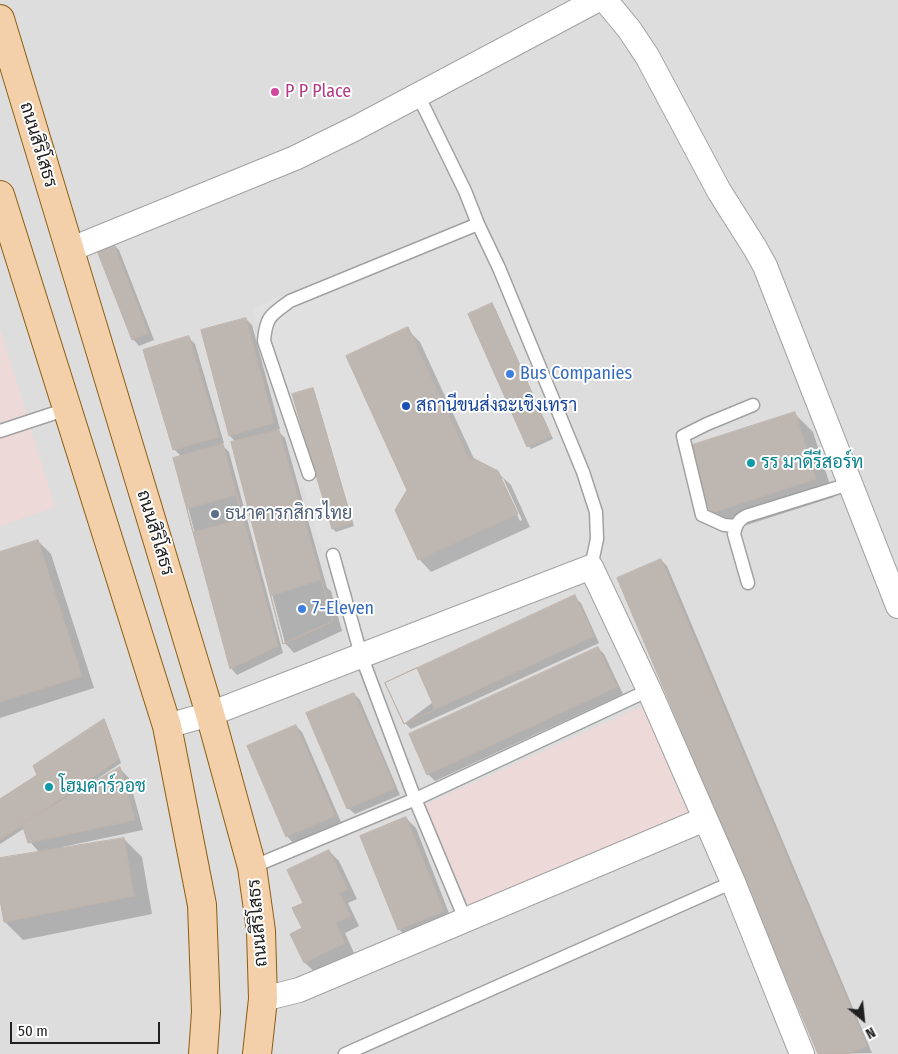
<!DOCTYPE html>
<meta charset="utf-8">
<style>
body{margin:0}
#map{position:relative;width:898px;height:1054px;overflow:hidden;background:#f0ede8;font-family:"Fira Sans Condensed",sans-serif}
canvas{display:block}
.north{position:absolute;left:838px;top:994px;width:50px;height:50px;-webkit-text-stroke:4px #fff;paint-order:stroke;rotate:152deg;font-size:14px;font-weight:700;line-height:20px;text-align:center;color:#202020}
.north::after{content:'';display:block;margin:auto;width:18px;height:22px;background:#202020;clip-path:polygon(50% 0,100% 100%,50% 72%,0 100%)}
.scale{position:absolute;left:10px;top:1022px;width:150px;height:22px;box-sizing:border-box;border:2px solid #202020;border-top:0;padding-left:6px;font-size:15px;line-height:18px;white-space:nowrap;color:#202020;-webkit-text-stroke:4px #fff;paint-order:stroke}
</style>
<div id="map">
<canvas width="898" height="1054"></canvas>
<div class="north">N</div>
<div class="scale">50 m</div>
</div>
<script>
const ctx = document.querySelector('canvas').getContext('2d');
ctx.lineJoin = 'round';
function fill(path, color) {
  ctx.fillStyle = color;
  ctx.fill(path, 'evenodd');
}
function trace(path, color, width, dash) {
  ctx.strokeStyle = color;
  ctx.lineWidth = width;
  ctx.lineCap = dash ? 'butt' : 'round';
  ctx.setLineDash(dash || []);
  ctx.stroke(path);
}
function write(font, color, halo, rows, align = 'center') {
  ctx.font = font + ' "Fira Sans Condensed",Sarabun,sans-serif';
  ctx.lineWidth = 4;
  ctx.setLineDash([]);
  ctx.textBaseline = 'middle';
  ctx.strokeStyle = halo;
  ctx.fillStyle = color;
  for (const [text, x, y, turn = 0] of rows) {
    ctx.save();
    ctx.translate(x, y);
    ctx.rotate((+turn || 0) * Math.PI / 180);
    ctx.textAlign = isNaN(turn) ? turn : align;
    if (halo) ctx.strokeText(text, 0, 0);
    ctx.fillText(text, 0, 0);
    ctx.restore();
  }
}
fill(new Path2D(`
 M0 0H898V1054H0Z`), '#dedddd');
fill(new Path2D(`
 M0 328 55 507 0 526Z
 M643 706 688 814 469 908 425 805Z`), '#eed9d9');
fill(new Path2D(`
 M482 215 596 512 591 567 350 651 252 308Z`), '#e0e0e0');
fill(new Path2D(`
 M112 243 119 250 154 340 139 346 133 339Z
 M492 305 495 308 553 439 531 449 529 446Z
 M246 319 252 325 280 429 277 430 285 438 327 588 331 591 342 631 294 653 285 643 232 443 236 442 230 436Z
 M407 329 420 342 475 461 497 472 511 485 530 527 431 572 419 559ZM500 478H503L522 520 520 521Z
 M188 337 195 344 224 443 221 444 229 452 283 653 237 675 231 668 175 459 182 457 175 450 145 350Z
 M313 390 315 393 354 526 336 532 333 529Z
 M795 414 813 432 834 497 728 531 710 513Z
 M38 541 51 554 94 688 0 718V553Z
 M661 560 667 566 872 1053 819 1054Z
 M574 597 581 603 599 643 411 729 405 723Z
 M598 648 604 654 623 694 435 781 428 774 410 735Z
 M354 694 360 700 400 795 355 814 348 808Z
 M104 721 106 723 121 763 91 783 92 785 120 769 129 778 143 830 62 847V849L124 839 142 857 152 914 23 940 5 922 0 893V860L40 853 30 842 25 828 0 844V801L39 775Z
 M296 726 302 732 341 822 293 843 287 836Z
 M406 818 416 828 452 921 408 939 399 929Z
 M329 851 339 861 357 899 348 903 359 926 345 933 354 953 315 972 305 963 292 935 304 929V904Z`), '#0003');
const building = new Path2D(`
 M113 242 148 333 132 340 96 248Z
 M492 303 551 436 527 447 468 314Z
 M246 318 274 423 229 436 201 330Z
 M408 327 467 455 498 471 518 514 418 560 395 510 407 490 346 356Z
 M189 336 219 437 173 450 143 350Z
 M313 388 352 523 332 529 292 394Z
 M795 412 816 479 709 514 686 447Z
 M279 430 333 621 283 644 231 442Z
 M223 444 278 646 230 669 173 458Z
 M236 495 243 519 193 532 187 509Z
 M38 540 82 676 0 702V552Z
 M661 559 867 1046 848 1054H818L617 578Z
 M321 580 333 621 283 644 271 596Z
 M575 595 594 636 404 724 385 683Z
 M598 647 617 687 427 775 409 734Z
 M417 668 435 709 404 724 385 683Z
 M354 693 395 788 347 809 306 713Z
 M104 719 119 759 0 840V799L37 775 33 766Z
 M296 725 335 816 286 837 247 746Z
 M120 767 135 820 28 843 22 824Z
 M406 817 444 911 398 930 360 836Z
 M124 838 134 896 4 922 0 900V858Z
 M329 850 348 889 339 893 351 916 336 923 345 943 304 963 290 934 302 928 292 908 303 903 287 870Z`);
fill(building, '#bdb6b1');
trace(building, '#c0b4ac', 1);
const lane = new Path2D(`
 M418 95 465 191 478 224
 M0 431 67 409
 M309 474 264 341C266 316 271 315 290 301L478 224 499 268 583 472 596 512 597 539 591 567
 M736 526 724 525 702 515 683 436 707 424 753 405
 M333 555 361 655 415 799 465 919
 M748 583 734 534C736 525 738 520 746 516L849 484
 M252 867 418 798 649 690
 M345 1054 733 882`);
const street = new Path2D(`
 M605 0 629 29 647 56 719 191 755 248 765 266 898 606
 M69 250 295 158 356 128 597 0
 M167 726 210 714 591 567 649 690 733 882 802 1054
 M263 999 299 990 705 819`);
const primary = new Path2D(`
 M0 19 210 714 252 867 261 931 263 999 257 1054
 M0 195 167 726 202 905 206 1012 203 1054`);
trace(lane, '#a1a1a1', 15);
trace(street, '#a1a1a1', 26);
trace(primary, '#8d5d10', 30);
trace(lane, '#fff', 12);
trace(street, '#fff', 24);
trace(primary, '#f3d0aa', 28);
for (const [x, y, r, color] of [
 [275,92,5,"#d1479c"],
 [510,374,5,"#3f7fe0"],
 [406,406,5,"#1a4fb4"],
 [751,463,5,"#0f9aa8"],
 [215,514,5,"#5c6f8a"],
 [302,609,5,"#3f7fe0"],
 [49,787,5,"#0f9aa8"]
]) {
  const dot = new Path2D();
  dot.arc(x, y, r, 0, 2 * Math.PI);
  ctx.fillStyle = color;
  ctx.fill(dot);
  trace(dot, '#fff', 2);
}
write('18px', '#b23c85', '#fff', [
 ["P P Place",285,92]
], 'left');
write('18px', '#202020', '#fff', [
 ["ถนนสิริโสธร",38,145,73],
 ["ถนนสิริโสธร",155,533,73],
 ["ถนนสิริโสธร",258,923,-95]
]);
write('18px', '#366cbe', '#fff', [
 ["Bus Companies",520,374],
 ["7-Eleven",312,609]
], 'left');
write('18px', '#164399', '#fff', [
 ["สถานีขนส่งฉะเชิงเทรา",416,406]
], 'left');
write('18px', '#0d838f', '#fff', [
 ["รร มาดีรีสอร์ท",761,463],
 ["โฮมคาร์วอช",59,787]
], 'left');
write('18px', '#4e5e75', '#fff', [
 ["ธนาคารกสิกรไทย",225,514]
], 'left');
</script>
